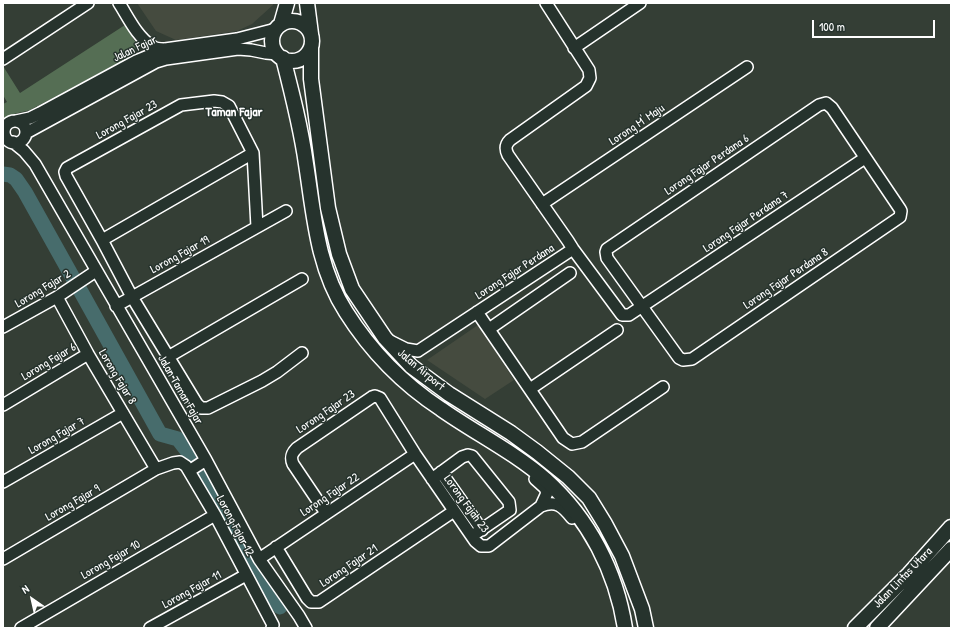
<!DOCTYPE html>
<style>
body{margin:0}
#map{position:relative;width:954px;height:631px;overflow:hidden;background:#343e35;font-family:"Patrick Hand",sans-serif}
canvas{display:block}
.frame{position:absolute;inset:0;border:4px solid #fff;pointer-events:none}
.north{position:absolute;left:12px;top:579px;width:40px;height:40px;-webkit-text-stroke:3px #26332d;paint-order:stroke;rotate:326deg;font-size:11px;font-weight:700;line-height:16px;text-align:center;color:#fff}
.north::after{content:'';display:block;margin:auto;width:14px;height:18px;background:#fff;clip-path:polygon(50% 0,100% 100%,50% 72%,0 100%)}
.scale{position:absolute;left:812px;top:20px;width:123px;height:18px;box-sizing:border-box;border:2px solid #fff;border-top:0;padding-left:5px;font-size:12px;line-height:14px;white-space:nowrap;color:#fff;-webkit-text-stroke:3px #26332d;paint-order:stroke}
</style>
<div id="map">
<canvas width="954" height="631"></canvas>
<div class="frame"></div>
<div class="north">N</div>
<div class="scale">100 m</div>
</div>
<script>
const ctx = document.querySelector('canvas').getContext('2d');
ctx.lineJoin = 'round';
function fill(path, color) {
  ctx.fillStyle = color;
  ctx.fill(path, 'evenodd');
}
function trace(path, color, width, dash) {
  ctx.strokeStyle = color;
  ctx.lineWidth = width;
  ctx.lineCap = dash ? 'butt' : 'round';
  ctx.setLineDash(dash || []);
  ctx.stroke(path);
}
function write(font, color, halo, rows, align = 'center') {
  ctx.font = font + ' "Patrick Hand",sans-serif';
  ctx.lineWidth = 3;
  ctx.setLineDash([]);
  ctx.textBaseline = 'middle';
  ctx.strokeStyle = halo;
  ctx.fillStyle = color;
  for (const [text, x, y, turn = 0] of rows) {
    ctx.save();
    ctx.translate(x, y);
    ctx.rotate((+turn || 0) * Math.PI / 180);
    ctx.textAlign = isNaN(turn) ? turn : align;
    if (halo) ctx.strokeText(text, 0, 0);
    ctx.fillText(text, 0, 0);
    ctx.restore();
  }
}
fill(new Path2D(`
 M137 3H273V5L252 24 237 31 176 40 156 31Z
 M478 325 514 380 485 399 427 360Z`), '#454b3f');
fill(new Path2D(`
 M125 25 137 45 134 53 130 57 30 110C21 113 11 113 3 119V104L7 102 3 95V66L20 93Z`), '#556e54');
trace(new Path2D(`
 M3 174 10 175 16 179 25 192 73 278
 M80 290 160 434 178 439 191 456
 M204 478 253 564 280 607`), '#476c6c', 15);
const minor = new Path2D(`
 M119 3C128 17 137 37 152 46 155 49 160 49 164 49
 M546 3 589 70 590 78 586 86 510 140C505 145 505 149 508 155L568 241 573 249 622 315H629L865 158
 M574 48 640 3
 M3 59 88 3
 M826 103 832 108 900 209 901 211 900 217 692 359 683 360 679 358 607 258 606 252 607 249 819 105Z
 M16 121 30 118 40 113 136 61 165 49 237 39 276 29
 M4 132a11 11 0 1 1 22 0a11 11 0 1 1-22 0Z
 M26 133 156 62 166 59 238 49 251 50 266 53 278 54
 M13 142 24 151 35 164 206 460 259 559 299 616 306 628
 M542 204 747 67
 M257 227 253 153 229 106 222 102 214 101 181 105 67 168 65 172 66 176 102 240 132 297 197 404 201 408H208L262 381 277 372 302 353
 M102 240 253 153
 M57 297 88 354 156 469
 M116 306 286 211
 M477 312 563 438 572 444 582 442 663 387
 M3 327 57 297 96 271
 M489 329 570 273
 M390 341 406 349 418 351
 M418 351 573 249
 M168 357 302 279
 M530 389 617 330
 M3 405 88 354
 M189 471 206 460
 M441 472 482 530
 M432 479 462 457 468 455 472 456 509 502 510 510 472 536
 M535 479 545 488 547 493 541 506C557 500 563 507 572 518
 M3 482 123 413
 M326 513 293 464C290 457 292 453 297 448L372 397 375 396 380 398 415 454 475 541 481 546H489L541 506
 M276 547 307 598 311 602H319L454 511
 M3 559 156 469 173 463 180 462 186 466 215 515 273 625 272 628
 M259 559 415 454
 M21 628 215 515
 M150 628 246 575`);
const major = new Path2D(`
 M307 3 311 34
 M272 41a20 20 0 1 1 40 0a20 20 0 1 1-40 0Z
 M281 24 287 3
 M311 47V79L328 208 339 254 352 289 385 338 411 366 449 394 511 433 537 452 568 477 589 498 605 524 622 556 642 609 646 628
 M283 58C292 93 301 128 306 164 314 215 317 267 346 312 370 350 403 384 441 409 475 433 514 452 546 480 589 519 616 571 625 628
 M855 628 909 574 951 527
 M877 628 951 549`);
trace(minor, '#fff', 14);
trace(major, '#fff', 17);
trace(minor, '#26332d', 11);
trace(major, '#26332d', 14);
write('12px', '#fff', '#26332d', [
 ["Jalan Fajar",135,49,-25],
 ["Lorong Fajar 23",127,120,-29],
 ["Lorong M' Maju",637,125,-34],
 ["Lorong Fajar Perdana 6",707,165,-34],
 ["Lorong Fajar Perdana 7",746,222,-34],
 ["Lorong Fajar 19",180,255,-29],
 ["Lorong Fajar Perdana",515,272,-33],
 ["Lorong Fajar Perdana 8",786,279,-34],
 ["Lorong Fajar 2",43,289,-31],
 ["Lorong Fajar 6",49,362,-31],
 ["Jalan Airport",421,370,40],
 ["Lorong Fajar 8",117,377,59],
 ["Jalan Taman Fajar",180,390,60],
 ["Lorong Fajar 23",326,412,-34],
 ["Lorong Fajar 7",57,436,-30],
 ["Lorong Fajar 22",330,495,-34],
 ["Lorong Fajar 9",73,503,-30],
 ["Lorong Fajah 23",466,504,54],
 ["Lorong Fajar 12",235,526,62],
 ["Lorong Fajar 10",111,560,-30],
 ["Lorong Fajar 21",349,566,-34],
 ["Jalan Lintas Utara",903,578,-46],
 ["Lorong Fajar 11",192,590,-29]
]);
write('bold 13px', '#fff', '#26332d', [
 ["Taman Fajar",234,113]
]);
</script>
